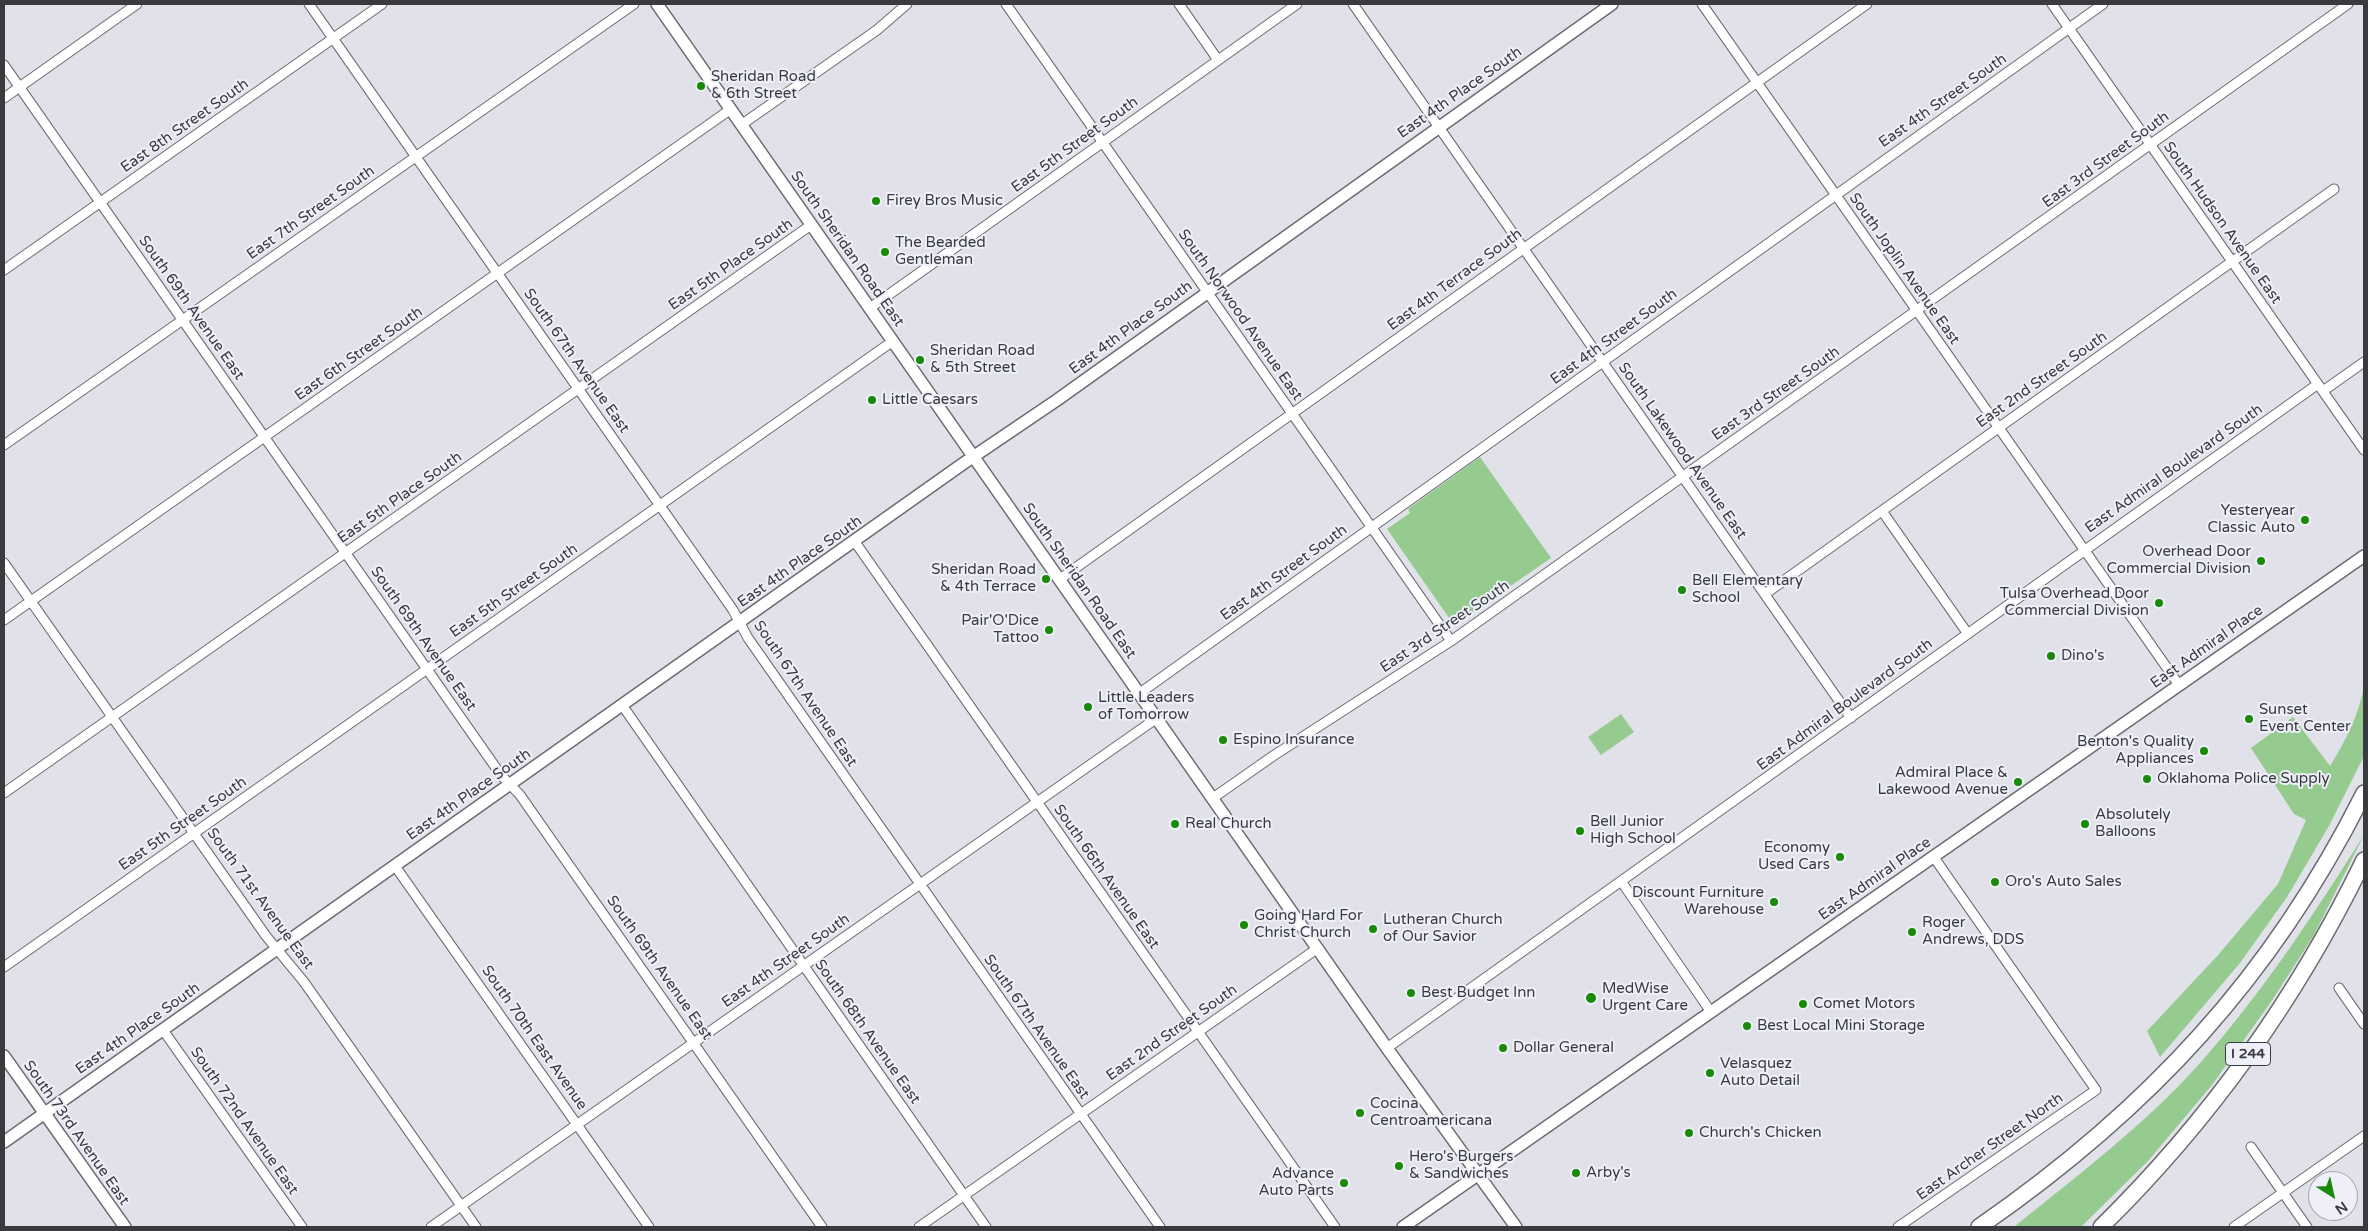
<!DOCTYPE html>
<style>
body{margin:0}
#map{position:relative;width:2368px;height:1231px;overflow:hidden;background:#e1e1ea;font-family:"Varela Round",sans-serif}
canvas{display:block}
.frame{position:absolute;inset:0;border:5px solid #3a3b3e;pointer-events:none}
.north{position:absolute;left:2308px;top:1171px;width:50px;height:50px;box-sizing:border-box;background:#eeeff8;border:1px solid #a6a7ae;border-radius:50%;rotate:145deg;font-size:14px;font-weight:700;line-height:20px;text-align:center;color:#3a3b3e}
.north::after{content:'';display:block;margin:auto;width:18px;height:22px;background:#198908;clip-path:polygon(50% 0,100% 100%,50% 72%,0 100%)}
</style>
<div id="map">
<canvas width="2368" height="1231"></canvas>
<div class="frame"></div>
<div class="north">N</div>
</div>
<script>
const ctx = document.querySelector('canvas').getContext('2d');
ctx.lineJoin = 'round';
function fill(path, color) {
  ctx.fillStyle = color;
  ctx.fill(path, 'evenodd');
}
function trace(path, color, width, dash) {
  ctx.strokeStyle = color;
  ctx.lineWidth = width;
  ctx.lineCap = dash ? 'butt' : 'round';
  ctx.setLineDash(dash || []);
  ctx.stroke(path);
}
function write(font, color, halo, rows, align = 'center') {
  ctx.font = font + ' "Varela Round",sans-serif';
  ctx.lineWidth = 4;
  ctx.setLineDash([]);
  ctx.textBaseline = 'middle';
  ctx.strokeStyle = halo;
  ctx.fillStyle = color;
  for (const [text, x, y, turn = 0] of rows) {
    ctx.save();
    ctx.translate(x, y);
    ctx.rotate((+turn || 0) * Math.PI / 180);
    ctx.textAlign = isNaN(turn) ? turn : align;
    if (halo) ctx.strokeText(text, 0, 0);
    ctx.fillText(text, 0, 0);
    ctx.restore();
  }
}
fill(new Path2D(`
 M1480 457 1551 558 1454 625 1387 529 1410 513 1408 509Z
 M2364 686V756L2329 826 2287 897 2240 963 2160 1057 2147 1031 2219 954 2278 884 2306 820 2294 814 2251 748 2293 717 2330 766C2345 742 2359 715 2364 686Z
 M1621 714 1634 732 1601 755 1588 737Z
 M2364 835 2314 935 2273 999 2212 1085 2148 1161 2081 1227H2014C2078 1175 2146 1124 2201 1062 2263 992 2314 914 2364 835Z`), '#96cb8f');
const street = new Path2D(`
 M309 4 733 610 748 638 1160 1227
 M1006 4 1451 641
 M1179 4 1218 60
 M1353 4 1851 718
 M1702 4 2179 685
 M2052 4 2364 450
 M4 65 501 775 520 795 822 1227
 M4 98 137 4
 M741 125 877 30 907 4
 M4 270 382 4
 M870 308 1297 4
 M2323 391 2364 362
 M4 445 634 4
 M1882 511 1968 634
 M855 542 1335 1227
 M4 563 266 936 304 982 476 1227
 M1060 579 1867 4
 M1765 594 2334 189
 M4 620 731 109
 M1140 693 2103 4
 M622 705 986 1227
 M4 793 811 225
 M1213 798 1273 756 1451 641 2348 4
 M395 866 649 1227
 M1621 881 1711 1012
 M4 967 893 341
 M2339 988 2364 1024
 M163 1030 302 1227
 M1387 1048 2318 384
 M2251 1147 2307 1227
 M431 1227 1157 718
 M919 1227 1318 948
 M1898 1227 2096 1090 1933 856
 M2234 1227 2364 1136`);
const secondary = new Path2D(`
 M657 4 1389 1051 1516 1227
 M4 1056 125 1227
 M4 1142 964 463 1057 400 1612 4
 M1403 1227 2364 556`);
const highway = new Path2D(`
 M1979 1227C2148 1110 2272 977 2364 793
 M2101 1227C2209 1121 2298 996 2364 860`);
trace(street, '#6a6a72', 11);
trace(secondary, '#6a6a72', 14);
trace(highway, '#6a6a72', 18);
trace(street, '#fff', 9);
trace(secondary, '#fff', 11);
trace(highway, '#fff', 15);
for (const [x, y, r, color] of [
 [701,86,5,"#198908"],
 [876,201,5,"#198908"],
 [885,252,5,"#198908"],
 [920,360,5,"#198908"],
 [872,400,5,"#198908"],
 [2305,520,5,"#198908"],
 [2261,561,5,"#198908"],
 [1046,579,5,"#198908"],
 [1682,590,5,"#198908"],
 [2159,603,5,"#198908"],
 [1049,630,5,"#198908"],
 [2051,656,5,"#198908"],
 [1088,707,5,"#198908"],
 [2249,719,5,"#198908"],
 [1223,740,5,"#198908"],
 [2204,751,5,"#198908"],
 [2147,779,5,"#198908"],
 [2018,782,5,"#198908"],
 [1175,824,5,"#198908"],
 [2085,824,5,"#198908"],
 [1580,831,5,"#198908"],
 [1840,857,5,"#198908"],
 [1995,882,5,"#198908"],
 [1774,902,5,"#198908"],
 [1244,925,5,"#198908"],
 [1373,929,5,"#198908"],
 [1912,932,5,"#198908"],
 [1411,993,5,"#198908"],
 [1591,998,6,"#198908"],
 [1803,1004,5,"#198908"],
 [1747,1026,5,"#198908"],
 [1503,1048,5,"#198908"],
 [1710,1073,5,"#198908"],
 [1360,1113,5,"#198908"],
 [1689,1133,5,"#198908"],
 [1399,1166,5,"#198908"],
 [1576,1173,5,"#198908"],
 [1344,1183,5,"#198908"]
]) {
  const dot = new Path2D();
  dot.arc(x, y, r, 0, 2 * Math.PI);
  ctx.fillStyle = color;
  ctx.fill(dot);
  trace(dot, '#eeeff8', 2);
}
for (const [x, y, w] of [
 [2248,1054,45]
]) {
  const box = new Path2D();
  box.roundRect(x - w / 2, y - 11.5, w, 23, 4);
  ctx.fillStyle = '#eeeff8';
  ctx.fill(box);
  trace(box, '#3a3b3e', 1);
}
write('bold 14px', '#3a3b3e', null, [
 ["I 244",2248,1054]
]);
write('15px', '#3a3b3e', '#eeeff8', [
 ["Sheridan Road",711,77],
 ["& 6th Street",711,94],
 ["Firey Bros Music",886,201],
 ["The Bearded",895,243],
 ["Gentleman",895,260],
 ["Sheridan Road",930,351],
 ["& 5th Street",930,368],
 ["Little Caesars",882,400],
 ["Yesteryear",2295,511,"right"],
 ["Classic Auto",2295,528,"right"],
 ["Overhead Door",2251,552,"right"],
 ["Commercial Division",2251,569,"right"],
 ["Sheridan Road",1036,570,"right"],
 ["& 4th Terrace",1036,587,"right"],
 ["Bell Elementary",1692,581],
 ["School",1692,598],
 ["Tulsa Overhead Door",2149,594,"right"],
 ["Commercial Division",2149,611,"right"],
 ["Pair'O'Dice",1039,621,"right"],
 ["Tattoo",1039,638,"right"],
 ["Dino's",2061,656],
 ["Little Leaders",1098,698],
 ["of Tomorrow",1098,715],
 ["Sunset",2259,710],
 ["Event Center",2259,727],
 ["Espino Insurance",1233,740],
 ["Benton's Quality",2194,742,"right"],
 ["Appliances",2194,759,"right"],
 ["Admiral Place &",2008,773,"right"],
 ["Lakewood Avenue",2008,790,"right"],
 ["Oklahoma Police Supply",2157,779],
 ["Absolutely",2095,815],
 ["Balloons",2095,832],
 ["Bell Junior",1590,822],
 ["High School",1590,839],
 ["Real Church",1185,824],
 ["Economy",1830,848,"right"],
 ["Used Cars",1830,865,"right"],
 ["Oro's Auto Sales",2005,882],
 ["Discount Furniture",1764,893,"right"],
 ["Warehouse",1764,910,"right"],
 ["Going Hard For",1254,916],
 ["Christ Church",1254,933],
 ["Lutheran Church",1383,920],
 ["of Our Savior",1383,937],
 ["Roger",1922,923],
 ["Andrews, DDS",1922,940],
 ["MedWise",1602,989],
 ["Urgent Care",1602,1006],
 ["Best Budget Inn",1421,993],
 ["Comet Motors",1813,1004],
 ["Best Local Mini Storage",1757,1026],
 ["Dollar General",1513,1048],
 ["Velasquez",1720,1064],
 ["Auto Detail",1720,1081],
 ["Cocina",1370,1104],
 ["Centroamericana",1370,1121],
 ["Church's Chicken",1699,1133],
 ["Hero's Burgers",1409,1157],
 ["& Sandwiches",1409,1174],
 ["Arby's",1586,1173],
 ["Advance",1334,1174,"right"],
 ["Auto Parts",1334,1191,"right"]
], 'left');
write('15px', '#3a3b3e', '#eeeff8', [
 ["East 4th Place South",1460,93,-35],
 ["East 4th Street South",1943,101,-35],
 ["East 8th Street South",185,126,-35],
 ["East 5th Street South",1075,145,-36],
 ["East 3rd Street South",2106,160,-36],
 ["East 7th Street South",311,213,-35],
 ["South Hudson Avenue East",2222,223,55],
 ["South Sheridan Road East",847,249,55],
 ["East 5th Place South",731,265,-35],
 ["South Joplin Avenue East",1904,269,55],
 ["East 4th Terrace South",1455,280,-36],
 ["South 69th Avenue East",191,308,55],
 ["South Norwood Avenue East",1240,315,55],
 ["East 4th Place South",1131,328,-36],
 ["East 4th Street South",1614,337,-36],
 ["East 6th Street South",359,354,-35],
 ["South 67th Avenue East",576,361,55],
 ["East 2nd Street South",2042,380,-35],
 ["East 3rd Street South",1776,394,-35],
 ["South Lakewood Avenue East",1682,451,55],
 ["East Admiral Boulevard South",2174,469,-35],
 ["East 5th Place South",400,498,-35],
 ["East 4th Place South",800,562,-35],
 ["East 4th Street South",1284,573,-36],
 ["South Sheridan Road East",1079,581,55],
 ["East 5th Street South",514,591,-35],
 ["East 3rd Street South",1445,627,-34],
 ["South 69th Avenue East",423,639,55],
 ["East Admiral Place",2207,647,-35],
 ["South 67th Avenue East",805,694,56],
 ["East Admiral Boulevard South",1845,705,-36],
 ["East 4th Place South",469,795,-35],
 ["East 5th Street South",183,824,-35],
 ["South 66th Avenue East",1106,877,55],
 ["East Admiral Place",1875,879,-35],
 ["South 71st Avenue East",260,899,54],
 ["East 4th Street South",786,961,-35],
 ["South 69th Avenue East",659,968,55],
 ["South 67th Avenue East",1036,1027,55],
 ["East 4th Place South",138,1029,-35],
 ["South 68th Avenue East",867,1032,55],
 ["East 2nd Street South",1172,1033,-35],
 ["South 70th East Avenue",534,1038,55],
 ["South 72nd Avenue East",244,1121,55],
 ["South 73rd Avenue East",76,1133,55],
 ["East Archer Street North",1990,1147,-35]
]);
</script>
